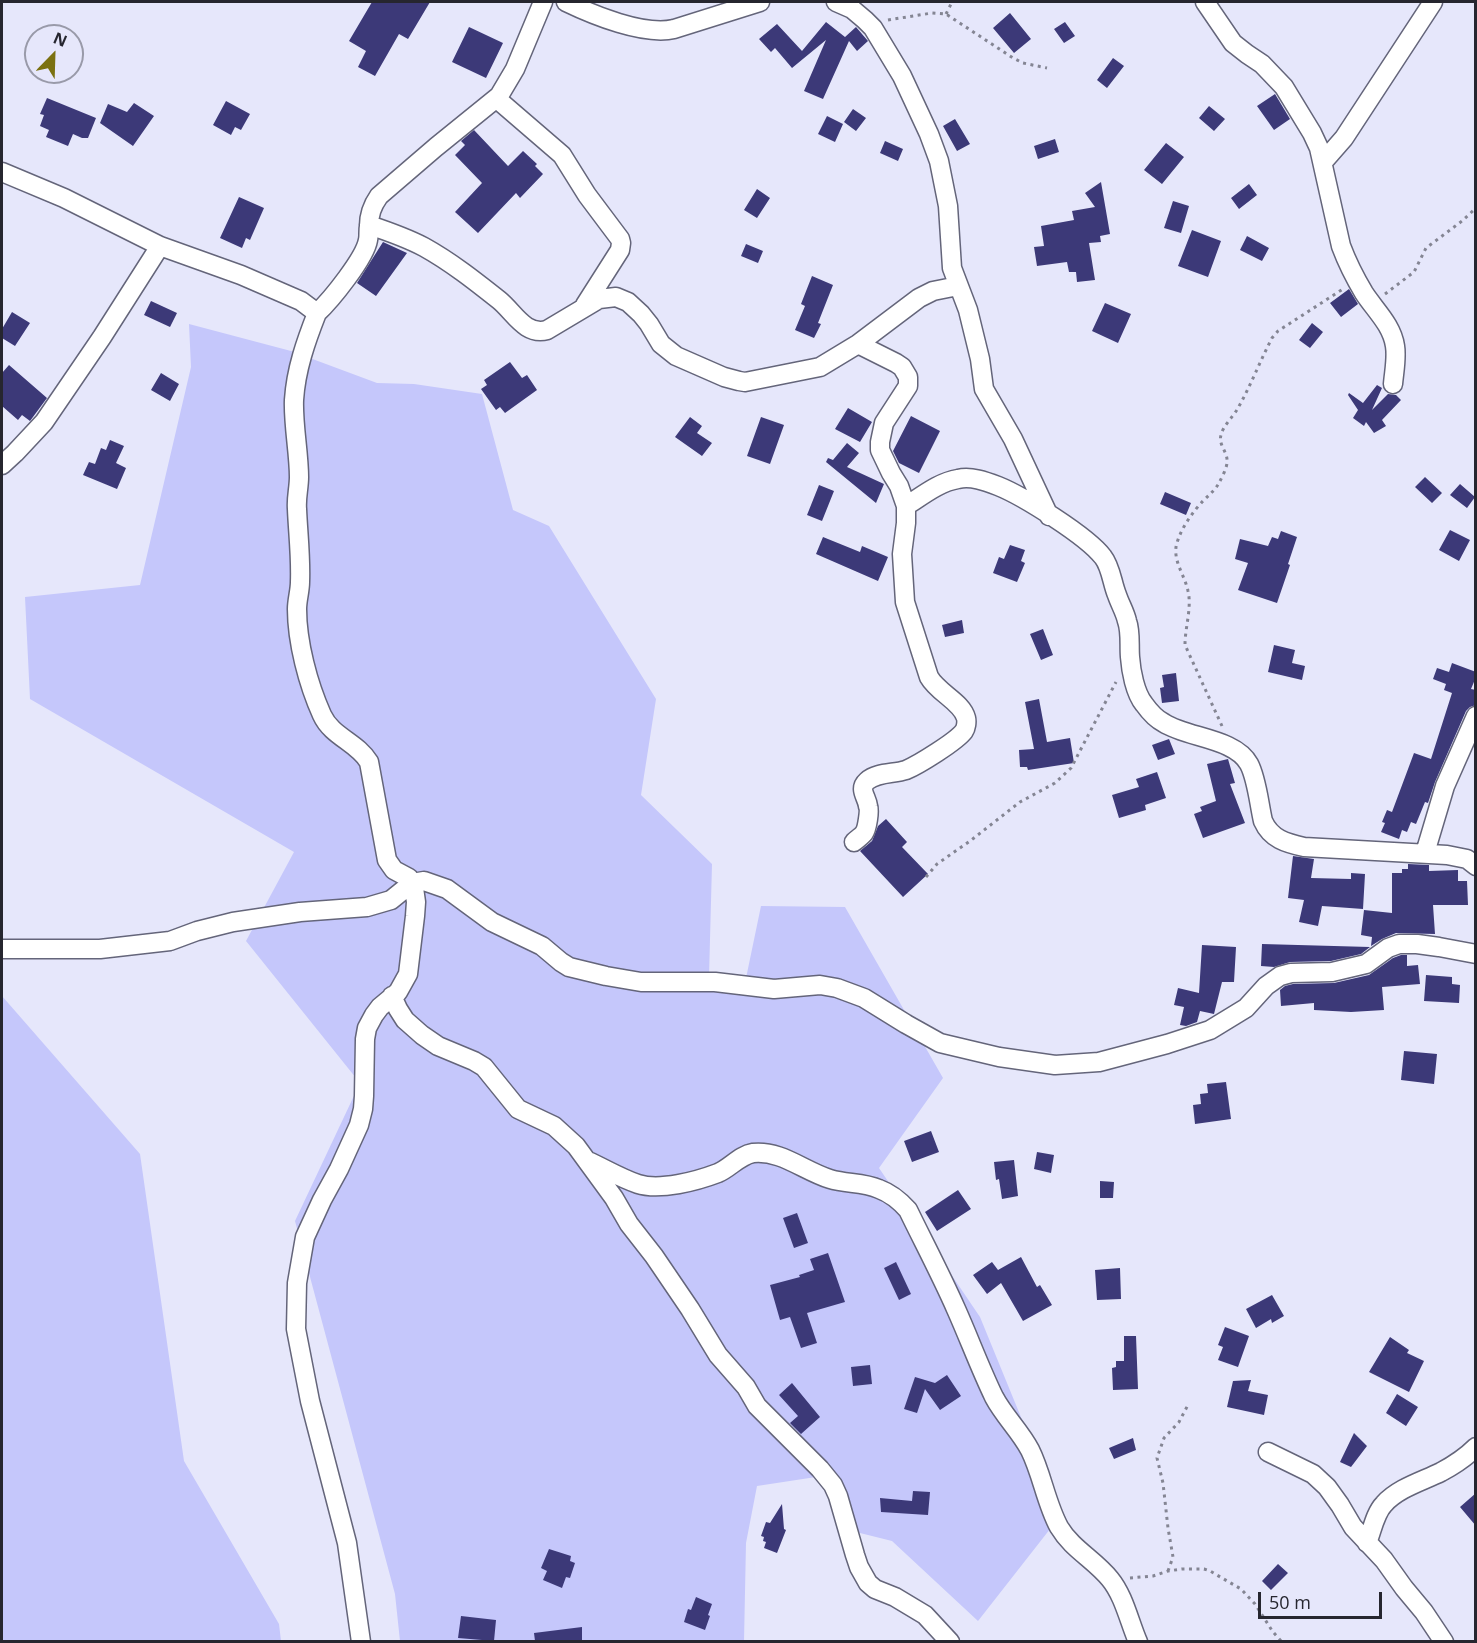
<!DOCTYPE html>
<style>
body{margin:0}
#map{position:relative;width:1477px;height:1643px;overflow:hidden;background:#e6e7fb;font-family:"Open Sans",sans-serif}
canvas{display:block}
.frame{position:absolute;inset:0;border:3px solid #26262f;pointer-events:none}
.north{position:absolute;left:24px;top:24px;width:60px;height:60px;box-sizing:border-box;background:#e6e7fb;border:2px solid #999aa9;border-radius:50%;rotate:23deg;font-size:16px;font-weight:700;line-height:24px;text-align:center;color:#26262f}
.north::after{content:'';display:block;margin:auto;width:21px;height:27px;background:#7b7111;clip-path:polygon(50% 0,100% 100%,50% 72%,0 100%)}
.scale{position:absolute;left:1258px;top:1592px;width:124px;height:27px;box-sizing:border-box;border:3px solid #26262f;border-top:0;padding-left:8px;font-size:18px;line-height:21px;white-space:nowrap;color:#26262f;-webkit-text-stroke:4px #e6e7fb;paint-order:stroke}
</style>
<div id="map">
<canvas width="1477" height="1643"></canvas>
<div class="frame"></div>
<div class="north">N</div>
<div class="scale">50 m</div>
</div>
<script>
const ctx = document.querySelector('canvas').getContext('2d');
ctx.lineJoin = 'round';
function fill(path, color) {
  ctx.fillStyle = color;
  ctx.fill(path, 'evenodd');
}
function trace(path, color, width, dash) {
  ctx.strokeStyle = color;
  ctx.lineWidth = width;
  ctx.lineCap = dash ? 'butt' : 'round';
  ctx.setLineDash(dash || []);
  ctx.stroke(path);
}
fill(new Path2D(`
 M189 324 291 351 377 383 414 384 482 394 513 510 549 526 656 699 641 795 712 864 709 977 745 983 761 906 845 907 943 1078 879 1168 980 1317 1061 1515 978 1621 892 1541 856 1532 829 1475 757 1486 746 1543 744 1641H400L395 1594 295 1221 360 1083 246 941 294 852 30 699 25 597 140 585 191 367Z
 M2 996 140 1154 184 1461 279 1624 281 1641H2Z`), '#c5c7fb');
fill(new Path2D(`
 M372 2H430L408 39 399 34 375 76 358 67 366 51 349 41Z
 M1010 13 1031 39 1014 53 993 28Z
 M826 22 845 37 856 27 868 41 857 51 849 41 823 99 804 91 826 40 792 68 775 48 771 52 759 39 777 24 802 51Z
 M1065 22 1075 36 1064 43 1054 29Z
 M469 27 503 43 486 78 452 62Z
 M1113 58 1124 66 1107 88 1097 80Z
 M1275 94 1290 119 1274 130 1257 106Z
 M47 98 96 118 88 138H82L73 134 68 146 46 137 49 130 40 126 44 115 40 114Z
 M226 101 250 114 241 130 235 127 231 135 213 125Z
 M134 103 154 116 133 146 100 123 108 104 127 112Z
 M1209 106 1225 119 1214 131 1199 118Z
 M853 109 866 118 856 131 844 122Z
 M827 116 843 124 835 142 818 134Z
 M955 119 970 144 957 151 943 126Z
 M474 130 508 166 523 151 537 164 535 166 543 174 520 198 516 193 478 233 455 212 482 183 455 155 465 145 461 141Z
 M1055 139 1059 152 1038 159 1034 146Z
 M885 141 903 149 898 161 880 153Z
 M1166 143 1184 157 1162 184 1144 170Z
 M1101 182 1110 234 1100 236 1101 242 1089 243 1095 280 1077 282 1076 272H1069L1067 262 1037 266 1034 247 1044 246 1041 226 1074 220 1072 211 1095 207 1085 193Z
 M1249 184 1257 195 1239 209 1231 198Z
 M757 189 770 198 757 218 744 210Z
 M239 197 264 208 250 240 246 238 242 248 220 238Z
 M1173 201 1189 206 1181 233 1164 228Z
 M1192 230 1221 241 1208 277 1178 266Z
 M1247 236 1269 248 1262 261 1240 250Z
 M383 242 407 253 376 296 357 283Z
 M746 244 763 251 758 263 741 256Z
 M812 276 833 285 818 323 821 324 814 338 795 330 805 306 801 304Z
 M1349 289 1358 304 1341 317 1330 303Z
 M151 301 177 313 170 327 144 315Z
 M1105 303 1131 314 1118 343 1092 331Z
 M12 312 30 323 15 346 2 338V329Z
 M1312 323 1323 332 1310 348 1299 340Z
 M510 362 522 378 527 375 537 390 505 413 500 407 496 410 481 389 487 385 484 380Z
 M9 365 47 398 30 421 22 415 18 420 2 406V373Z
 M161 373 179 384 170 401 151 390Z
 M1377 385 1382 388 1372 410 1388 394 1396 395 1401 400 1382 420 1386 426 1374 433 1366 422 1364 426 1353 418 1358 410 1348 395 1349 393 1363 403Z
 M848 408 872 422 860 442 835 429Z
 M911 416 940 431 919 473 899 463 893 451Z
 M690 417 702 426 697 433 712 443 702 456 675 437Z
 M761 417 784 425 770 464 747 456Z
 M110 440 124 446 116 463 126 468 117 489 83 475 89 462 95 464 101 448 106 450Z
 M847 443 859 453 847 467 884 484 876 503 826 462 828 458 833 460Z
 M1425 477 1442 493 1432 503 1415 487Z
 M1460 484 1475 497 1467 508 1450 495Z
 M819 485 834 491 822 521 807 515Z
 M1165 492 1191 503 1186 515 1160 504Z
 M1450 530 1470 540 1459 561 1439 550Z
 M1281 531 1297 537 1288 564 1290 565 1277 603 1238 590 1248 563 1235 559 1240 539 1268 546 1272 537 1278 539Z
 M823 537 860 552 862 546 888 557 878 581 816 554Z
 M1010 545 1025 550 1021 561 1025 563 1017 582 993 573 999 557 1004 559Z
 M962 620 964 633 945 637 942 625Z
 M1043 629 1053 655 1041 660 1030 634Z
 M1274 645 1295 650 1292 663 1305 666 1302 680 1268 672Z
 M1452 663 1476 672V677L1471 689 1476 690V705L1470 707 1466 711 1435 782 1428 803 1425 802 1416 824 1411 822 1407 832 1402 830 1399 839 1381 832 1385 823 1382 822 1387 810 1392 812 1414 753 1431 759 1452 693 1444 690 1446 684 1433 679 1437 668 1449 672Z
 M1176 673 1179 701 1162 703 1160 688 1164 687 1162 675Z
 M1039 699 1047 742 1070 738 1074 763 1028 770 1027 767H1020L1019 750 1034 749 1025 702Z
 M1169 739 1175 754 1158 760 1152 745Z
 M1228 759 1235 783 1230 784 1245 823 1203 838 1194 814 1202 811 1200 807 1216 801 1207 764Z
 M1157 772 1166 798 1145 805 1146 810 1119 818 1112 795 1139 787 1136 779Z
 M886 819 907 842 902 847 928 874 903 897 860 851 872 841 878 826Z
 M1293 856 1314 859 1311 878 1351 879V873L1365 874 1363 909 1322 906 1318 926 1299 922 1304 900 1288 898Z
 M1408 864 1429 865V871L1458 870V881H1467L1468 905H1433L1435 934 1396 933 1382 939 1371 946 1372 937 1361 935 1364 910 1392 913V873H1402V869H1408Z
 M1262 944 1370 947 1361 954 1331 961 1290 962 1274 967 1261 966Z
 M1202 945 1236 947 1234 982H1222L1214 1014 1200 1011 1197 1022 1186 1026 1180 1025 1184 1007 1174 1005 1178 988 1199 993Z
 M1401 955H1407V966L1418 965 1420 984 1382 987 1384 1010 1351 1012 1314 1010V1003L1281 1006 1280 990 1285 986 1293 984 1334 983 1369 975 1393 958Z
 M1426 975 1452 977V984L1460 985 1459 1003 1424 1001Z
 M1404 1051 1437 1054 1434 1084 1401 1080Z
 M1226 1082 1231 1119 1195 1124 1193 1105 1201 1104 1200 1094 1208 1093 1207 1084Z
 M931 1131 939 1152 912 1162 904 1141Z
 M1037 1152 1054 1155 1051 1173 1034 1169Z
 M1014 1160 1018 1196 1002 1199 999 1179 996 1180 994 1162Z
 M1100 1181 1114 1182 1113 1198H1100Z
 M958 1190 971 1209 937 1231 925 1212Z
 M797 1213 808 1243 794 1248 783 1218Z
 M828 1253 845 1302 807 1313 817 1343 801 1348 790 1317 780 1320 770 1285 800 1277 799 1275 814 1270 810 1259Z
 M1021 1257 1037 1287 1040 1285 1052 1305 1023 1321 1001 1283 987 1294 973 1275 992 1262 998 1270Z
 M896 1262 911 1294 899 1300 884 1268Z
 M1120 1268 1121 1299 1097 1300 1095 1270Z
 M1272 1295 1284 1316 1272 1323 1271 1319 1256 1328 1246 1309Z
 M1225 1327 1249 1336 1238 1367 1218 1360 1223 1347 1218 1345Z
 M1124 1336H1136L1138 1389 1113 1390 1112 1368 1116 1367V1361H1124Z
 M1390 1337 1409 1350 1407 1353 1424 1361 1409 1392 1369 1372Z
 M870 1365 872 1384 853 1386 851 1367Z
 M947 1375 961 1396 940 1410 925 1389 917 1413 904 1409 915 1377 935 1383Z
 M1251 1380 1248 1391 1268 1395 1264 1415 1227 1407 1233 1381Z
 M792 1383 820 1417 801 1434 790 1423 798 1416 779 1395Z
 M1397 1394 1418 1407 1406 1426 1386 1413Z
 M1354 1433 1367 1446 1351 1467 1340 1462Z
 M1133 1438 1136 1450 1114 1459 1109 1448Z
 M913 1491 930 1492 928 1515 881 1512 880 1498 912 1501Z
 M1476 1493V1526L1460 1507Z
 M782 1504 784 1529 786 1530 777 1553 764 1548 766 1542 763 1541 764 1537 761 1536 766 1522 770 1523Z
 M549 1549 571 1556 570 1561 575 1563 570 1578 566 1577 562 1588 543 1580 547 1571 541 1568Z
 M1278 1564 1288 1573 1271 1590 1262 1581Z
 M696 1597 712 1604 708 1615 710 1616 705 1630 684 1622 688 1609 691 1610Z
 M461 1616 496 1620 494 1641 458 1638Z
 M582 1627V1641H535L534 1633Z`), '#3c3978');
const minor = new Path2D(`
 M566 2C593 15 644 36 674 29L760 2
 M836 2 852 9 865 20 873 28 902 76 929 134 939 161 948 206 952 268 968 310 980 359 984 389 1013 439 1049 516
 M1205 2 1233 43 1247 54 1262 64 1284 87 1312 133 1319 148 1341 246C1347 262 1355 278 1364 293 1375 310 1392 325 1395 346 1397 358 1394 372 1393 384
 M497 99 562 155 587 195 620 239 621 243 620 250 585 305
 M1323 162 1344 138 1433 2
 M2 172 64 198 160 246 241 275 301 301 317 313C306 341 296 369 294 400 293 424 299 453 299 477 299 488 296 498 297 509 298 533 301 557 300 582 300 591 297 600 297 609 297 642 308 684 322 715 332 737 357 742 369 762L387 860 394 870 409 878 414 888 416 902 415 916 408 974 398 992 380 1007 374 1015 367 1028 365 1039 364 1096 363 1109 359 1125 339 1169 322 1200 305 1237 297 1283 296 1329 310 1401 347 1543 361 1642
 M369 225C387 231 407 238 424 247 451 262 475 281 499 300 514 312 525 336 547 330L599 299 616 297 628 302 641 314 649 324 661 344 676 356 724 377 739 381 745 382 820 367 858 344 919 298 933 291 958 286
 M317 313C331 300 365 258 368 240 369 236 368 231 369 226 369 214 372 206 379 196L436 147 499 96 515 69 543 2
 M2 465 15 453 44 422 102 337 160 246
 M906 506C922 496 939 482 958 479 971 476 985 481 998 486 1023 496 1087 536 1103 557 1111 567 1112 583 1117 595 1120 604 1125 612 1127 621 1131 632 1129 645 1130 657 1131 671 1135 693 1144 704 1149 711 1156 719 1164 723 1187 738 1235 738 1249 764 1257 779 1259 804 1263 821 1271 839 1286 843 1304 847L1447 855 1467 859 1476 866
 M854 842C857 839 862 836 864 833 867 829 870 811 868 806 867 797 858 789 867 781 877 772 894 774 906 770 918 765 957 741 964 731 966 728 967 722 966 718 962 702 938 693 929 677L905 602 902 554 906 523V506L899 486 891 473 880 450V442L884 423 908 386V377L902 367 896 363 858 344
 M1425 853 1445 786 1476 716
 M2 949H100L170 941 197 931 233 922 300 912 367 907 391 900 412 883 424 881 447 889 492 922 542 946 561 962 569 967 606 976 641 982H715L774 989 820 985 837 988 864 998 906 1024 940 1043 999 1057 1055 1065 1099 1062 1167 1044 1210 1030 1246 1008 1266 986 1280 976 1291 973 1332 972 1366 964 1388 948 1399 944H1417L1439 947 1476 954
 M392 996 398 1009 405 1020 422 1035 438 1046 474 1061 484 1067 518 1109 554 1126 576 1146 614 1198 629 1224 654 1256 690 1309 718 1355 746 1387 757 1406 820 1469 833 1485 838 1496 855 1555 859 1567 868 1583 875 1589 895 1597 925 1615 950 1642
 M588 1161C604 1168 620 1178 638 1184 660 1191 697 1181 718 1173 730 1168 740 1155 753 1153 781 1150 804 1171 830 1179 846 1184 863 1182 879 1189 890 1193 900 1201 908 1210 924 1243 941 1275 956 1309 969 1338 980 1368 994 1397 1004 1416 1020 1431 1030 1450 1042 1474 1046 1503 1059 1527 1072 1549 1095 1560 1110 1579 1124 1596 1129 1621 1138 1642
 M1268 1452 1313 1474 1327 1487 1340 1505 1353 1527 1384 1560 1404 1588 1424 1612 1444 1642
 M1367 1543C1372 1531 1375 1513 1384 1504 1398 1488 1423 1481 1441 1472 1454 1465 1466 1457 1476 1447`);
trace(minor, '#64657a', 21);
trace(new Path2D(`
 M946 14 952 2
 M888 20 932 13 946 14 1013 58 1023 63 1047 68
 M1385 294 1414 272 1426 248 1462 221 1476 208
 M1222 726 1185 645C1185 627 1192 608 1188 591 1185 576 1174 563 1176 547 1179 531 1193 511 1204 500 1210 494 1215 490 1219 483 1222 477 1227 468 1227 462 1228 452 1218 445 1221 435 1223 426 1233 417 1238 408 1251 385 1260 361 1272 338L1278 331 1343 289
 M926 877 937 864 970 841 1020 802 1055 783 1071 768 1116 682
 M1168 1571 1173 1557 1168 1528 1163 1483 1157 1458 1164 1438 1179 1422 1189 1403
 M1130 1578 1153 1576 1168 1571 1182 1569H1204L1210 1571 1241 1589 1255 1604 1273 1632 1282 1642`), '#848593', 3, [3, 4.5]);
trace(minor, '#fff', 18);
</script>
